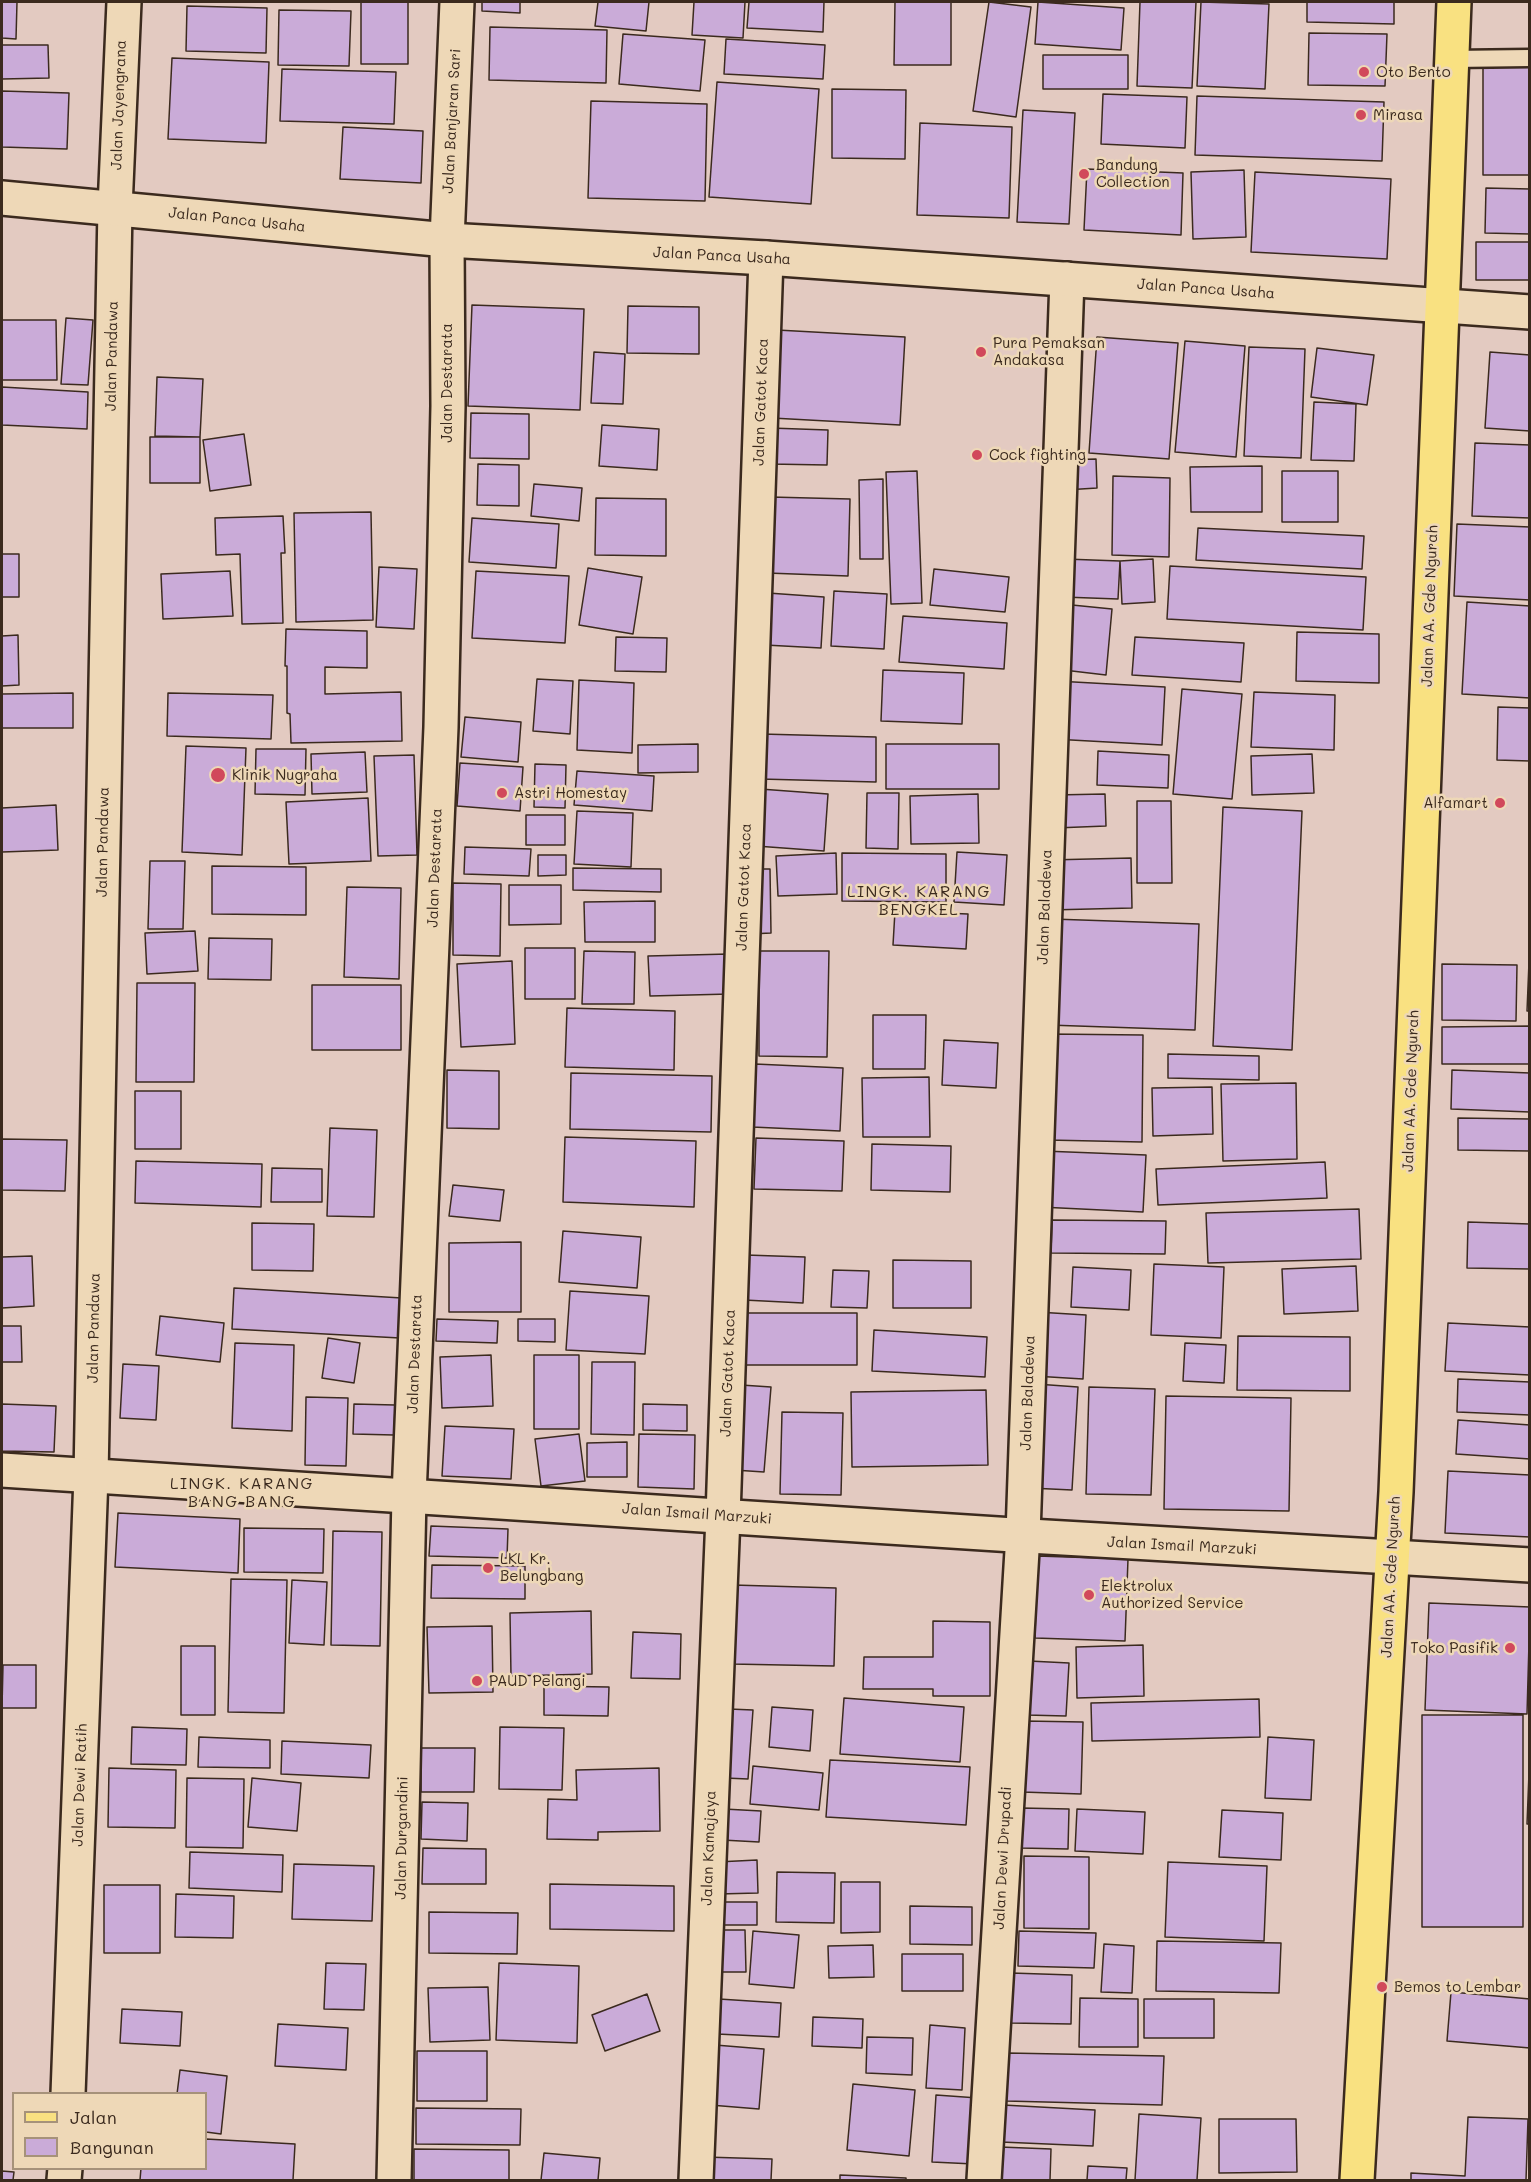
<!DOCTYPE html>
<style>
body{margin:0}
#map{position:relative;width:1531px;height:2182px;overflow:hidden;background:#e3cac1;font-family:Mali,sans-serif}
canvas{display:block}
.frame{position:absolute;inset:0;border:3px solid #3b2a1e;pointer-events:none}
.legend{position:absolute;left:12px;top:2092px;width:195px;height:78px;box-sizing:border-box;background:#eed8b7;border:2px solid #a6927a;margin:0;padding:8px 10px;list-style:none;font-size:18px;color:#3b2a1e}
.legend li{display:flex;align-items:center;gap:12px;height:30px}
.legend b{width:30px;border:2px solid #a6927a}
</style>
<div id="map">
<canvas width="1531" height="2182"></canvas>
<div class="frame"></div>
<ul class="legend">
<li><b style="height:8px;background:#f9e181"></b>Jalan</li>
<li><b style="height:16px;background:#caabd8"></b>Bangunan</li>
</ul>
</div>
<script>
const ctx = document.querySelector('canvas').getContext('2d');
ctx.lineJoin = 'round';
function fill(path, color) {
  ctx.fillStyle = color;
  ctx.fill(path, 'evenodd');
}
function trace(path, color, width, dash) {
  ctx.strokeStyle = color;
  ctx.lineWidth = width;
  ctx.lineCap = dash ? 'butt' : 'round';
  ctx.setLineDash(dash || []);
  ctx.stroke(path);
}
function write(font, color, halo, rows, align = 'center') {
  ctx.font = font + ' Mali,sans-serif';
  ctx.lineWidth = 5;
  ctx.setLineDash([]);
  ctx.textBaseline = 'middle';
  ctx.strokeStyle = halo;
  ctx.fillStyle = color;
  for (const [text, x, y, turn = 0] of rows) {
    ctx.save();
    ctx.translate(x, y);
    ctx.rotate((+turn || 0) * Math.PI / 180);
    ctx.textAlign = isNaN(turn) ? turn : align;
    if (halo) ctx.strokeText(text, 0, 0);
    ctx.fillText(text, 0, 0);
    ctx.restore();
  }
}
const building = new Path2D(`
 M2 2H17L16 39 2 38Z
 M361 2H408V64H361Z
 M482 2H520V13L482 11Z
 M598 2H649L646 31 595 26Z
 M694 2H745L743 38 692 35Z
 M749 2H824L823 32 747 28Z
 M895 2H951V65H894Z
 M989 2 1031 7 1016 117 973 111Z
 M1038 2 1124 8 1121 50 1035 44Z
 M1140 2H1196L1192 88 1137 86Z
 M1201 2 1269 4 1265 89 1197 86Z
 M1307 2H1394V24L1307 22Z
 M187 6 267 8 266 53 186 51Z
 M279 10 351 11 349 66 278 65Z
 M490 27 607 30 606 83 489 80Z
 M1309 33 1387 34 1385 86 1308 85Z
 M623 34 705 40 700 91 619 84Z
 M726 39 825 45 823 79 724 74Z
 M2 45H48L49 78 2 79Z
 M1043 55H1128V89H1043Z
 M172 58 269 62 266 143 168 139Z
 M1483 63H1530V175H1483Z
 M282 69 396 72 394 124 280 121Z
 M717 82 819 89 811 204 709 197Z
 M832 89 906 90 905 159 832 158Z
 M2 91 69 93 67 149 2 147Z
 M1103 94 1187 97 1185 148 1101 144Z
 M1197 96 1384 102 1382 161 1195 155Z
 M591 101 707 104 705 201 588 198Z
 M1023 110 1075 113 1069 224 1017 222Z
 M920 123 1012 127 1009 218 917 215Z
 M343 127 423 131 421 183 340 179Z
 M1087 169 1183 173 1181 235 1084 230Z
 M1244 170 1246 237 1193 239 1191 172Z
 M1255 172 1391 179 1387 259 1251 252Z
 M1486 188 1530 189V234L1485 233Z
 M1476 242H1530V280H1476Z
 M472 305 584 309 580 410 468 406Z
 M628 306 699 307V354L627 353Z
 M66 318 93 320 88 385 61 384Z
 M2 320H56L57 380H2Z
 M777 330 905 337 900 425 772 418Z
 M1097 337 1178 343 1169 459 1089 453Z
 M1185 341 1245 346 1236 457 1175 452Z
 M1249 347 1305 349 1301 458 1244 456Z
 M1317 348 1374 355 1367 405 1311 397Z
 M594 352 625 354 623 404 591 403Z
 M1490 352 1530 355V431L1485 428Z
 M157 377 203 379 200 437 155 436Z
 M2 387 88 392 87 429 2 425Z
 M1314 402 1356 404 1354 461 1311 460Z
 M471 413 529 414V459L470 458Z
 M602 425 659 429 657 470 599 466Z
 M770 428 828 430 827 465 769 464Z
 M244 434 251 485 210 491 203 440Z
 M150 437H200V483H150Z
 M1475 443 1530 445V518L1472 516Z
 M1096 459 1097 488 1065 490V460Z
 M478 464 519 465V506L477 505Z
 M1262 466V512H1191L1190 467Z
 M917 471 922 603 891 604 886 472Z
 M1282 471H1338V522H1282Z
 M1113 476 1170 478 1169 557 1112 555Z
 M883 479V559H860L859 480Z
 M534 484 582 488 579 521 531 516Z
 M770 497 850 499 848 576 767 573Z
 M596 498 666 499V556L595 555Z
 M371 512 373 620 296 622 294 513Z
 M283 516 285 553H281L283 623 242 624 240 554 216 555 215 518Z
 M472 518 559 524 556 568 469 562Z
 M1457 524 1530 527V600L1454 596Z
 M1198 528 1364 536 1362 569 1196 560Z
 M2 554H19V597H2Z
 M1065 559 1120 561 1118 599 1063 597Z
 M1153 559 1155 602 1122 604 1120 561Z
 M1170 566 1366 577 1363 630 1167 619Z
 M379 567 417 569 414 629 376 627Z
 M588 568 642 577 633 634 579 625Z
 M934 569 1009 577 1005 612 930 605Z
 M230 571 233 616 163 619 161 574Z
 M476 571 569 576 565 643 472 638Z
 M834 591 887 594 884 649 831 646Z
 M768 593 824 597 821 648 765 645Z
 M1467 602 1530 606V698L1462 694Z
 M1062 604 1112 609 1106 675 1055 669Z
 M903 616 1007 623 1004 669 899 662Z
 M286 629 367 631V668L325 667V694L401 692 402 741 291 743 290 714 287 713V666H285Z
 M1297 632 1379 634V683L1296 681Z
 M18 635 19 685 2 686V636Z
 M616 637 667 638 666 672 615 671Z
 M1135 637 1244 643 1241 682 1132 675Z
 M883 670 964 673 962 724 881 721Z
 M537 679 573 681 570 734 533 731Z
 M579 680 634 683 632 753 577 750Z
 M1056 681 1165 687 1162 745 1053 739Z
 M1182 689 1242 694 1232 799 1173 794Z
 M1254 692 1335 695 1334 750 1251 747Z
 M73 693V728H2V694Z
 M168 693 273 695 271 739 167 736Z
 M1498 707 1530 708V761L1497 760Z
 M465 717 521 722 518 762 461 757Z
 M761 734 876 737V782L760 779Z
 M698 744V772L638 773V745Z
 M886 744H999V789H886Z
 M186 746 246 748 242 855 182 852Z
 M256 749H306L305 795 255 794Z
 M1098 751 1169 755 1168 788 1097 785Z
 M365 752 367 792 312 794 311 754Z
 M1312 754 1314 793 1252 795 1251 756Z
 M414 755 417 855 378 856 374 756Z
 M460 763 523 767 520 811 457 806Z
 M535 764 566 765 565 808 534 807Z
 M577 771 654 776 652 811 574 805Z
 M760 789 828 794 824 851 756 846Z
 M867 793H899L898 849 866 848Z
 M978 794 979 843 911 844 910 796Z
 M1105 794 1106 826 1055 828 1054 795Z
 M368 798 371 861 289 864 286 802Z
 M1137 801H1171L1172 883H1137Z
 M56 805 58 850 2 852V808Z
 M1223 807 1302 811 1292 1050 1213 1046Z
 M577 811 633 813 631 867 574 864Z
 M526 815H565V845H526Z
 M465 847 531 849 529 876 464 874Z
 M957 852 1007 855 1004 905 954 902Z
 M836 853 837 894 778 896 776 856Z
 M842 853 946 854V902L842 901Z
 M538 855H566V875L538 876Z
 M1131 858 1132 908 1049 910V860Z
 M150 861H185L183 929H148Z
 M212 866 306 867V915L212 914Z
 M573 868 661 869V892L573 890Z
 M749 869H770L771 933 750 934Z
 M453 883 501 884 500 956 453 955Z
 M509 885H561V924L509 925Z
 M347 887 401 888 399 979 344 977Z
 M655 901V942H585L584 902Z
 M895 911 968 914 966 949 893 945Z
 M1052 919 1199 924 1195 1030 1048 1025Z
 M195 931 198 971 147 974 145 933Z
 M209 938 272 939 271 980 208 979Z
 M525 948H575V999H525Z
 M584 951 635 952 634 1004H582Z
 M759 951H829L827 1057 759 1056Z
 M729 954 730 994 650 996 648 956Z
 M512 961 515 1044 461 1047 457 964Z
 M1529 962H1530V1011H1527Z
 M1442 964 1517 965 1516 1021 1442 1020Z
 M137 983H195L194 1082H136Z
 M312 985H401V1050H312Z
 M567 1008 675 1011 674 1070 565 1067Z
 M873 1015H926L925 1069H873Z
 M1530 1026V1064H1442V1027Z
 M1048 1034 1143 1035 1142 1142 1047 1140Z
 M944 1040 998 1043 996 1088 942 1085Z
 M1168 1054 1259 1056V1080L1168 1078Z
 M755 1064 843 1068 840 1131 752 1127Z
 M447 1070 499 1071V1129L447 1128Z
 M1452 1070 1530 1073V1112L1451 1109Z
 M571 1073 712 1076 711 1132 570 1129Z
 M929 1077 930 1137H863L862 1078Z
 M1296 1083 1297 1159 1223 1161 1221 1084Z
 M1212 1087 1213 1134 1153 1136 1152 1088Z
 M135 1091H181V1149H135Z
 M1458 1118 1530 1119V1151L1458 1150Z
 M330 1128 377 1130 374 1217 327 1216Z
 M565 1137 696 1141 694 1207 563 1202Z
 M756 1138 844 1141 842 1191 754 1189Z
 M2 1139 67 1140 65 1191 2 1190Z
 M872 1144 951 1146 950 1192 871 1190Z
 M1043 1151 1146 1155 1143 1212 1040 1207Z
 M136 1161 262 1164 261 1207 135 1203Z
 M1325 1162 1327 1198 1158 1205 1156 1169Z
 M272 1168 322 1169V1202H271Z
 M453 1185 504 1190 500 1221 449 1216Z
 M1359 1209 1361 1259 1208 1263 1206 1213Z
 M1052 1220 1166 1221 1165 1254 1051 1253Z
 M1468 1222 1530 1224V1269L1467 1268Z
 M252 1223 314 1224 313 1271 252 1270Z
 M563 1231 641 1237 637 1288 559 1282Z
 M521 1242V1312H449V1243Z
 M746 1255 805 1257 803 1303 744 1300Z
 M32 1256 34 1306 2 1308V1257Z
 M893 1260 971 1261V1308H893Z
 M1154 1264 1224 1267 1221 1338 1151 1335Z
 M1356 1266 1358 1311 1284 1314 1282 1269Z
 M1073 1267 1131 1270 1129 1310 1071 1307Z
 M833 1270 869 1271 867 1308 831 1307Z
 M234 1288 402 1298 400 1338 232 1329Z
 M570 1291 649 1296 645 1354 566 1350Z
 M1037 1312 1086 1315 1083 1379 1034 1376Z
 M741 1313H857V1365H741Z
 M160 1316 224 1323 220 1362 156 1355Z
 M437 1319 498 1321 497 1343 436 1341Z
 M518 1319H555V1342L518 1341Z
 M1448 1323 1530 1327V1375L1445 1371Z
 M2 1326H21L22 1362H2Z
 M874 1330 987 1337 985 1377 872 1371Z
 M1238 1336 1350 1337V1391L1237 1390Z
 M328 1338 360 1343 354 1383 322 1378Z
 M235 1343 294 1345 292 1431 232 1428Z
 M1185 1343 1226 1345 1224 1383 1183 1381Z
 M491 1355 493 1406 442 1408 440 1357Z
 M534 1355H579V1429H534Z
 M592 1362H635L634 1435 591 1434Z
 M123 1364 159 1366 156 1420 120 1418Z
 M1458 1379 1530 1382V1415L1457 1412Z
 M1036 1384 1078 1387 1072 1490 1030 1488Z
 M741 1385 771 1387 764 1472 734 1470Z
 M1089 1387 1155 1389 1151 1495 1086 1494Z
 M986 1390 988 1465 852 1467 851 1392Z
 M1166 1396 1291 1398 1289 1511 1164 1509Z
 M306 1397 348 1398 346 1466 305 1465Z
 M2 1404 56 1406 54 1452 2 1451Z
 M354 1404 395 1405 394 1435 353 1434Z
 M643 1404 687 1405V1431L643 1430Z
 M782 1412 843 1413 841 1495 780 1494Z
 M1458 1420 1530 1425V1459L1456 1454Z
 M445 1426 514 1429 511 1479 442 1476Z
 M579 1434 585 1481 541 1486 535 1439Z
 M639 1434 695 1435 694 1489 638 1487Z
 M627 1442V1477H587V1443Z
 M1448 1471 1530 1475V1537L1445 1533Z
 M118 1513 240 1519 238 1573 115 1567Z
 M431 1526 508 1529 507 1558 429 1556Z
 M244 1528 324 1529 323 1573 244 1572Z
 M333 1531 382 1532 380 1646 331 1645Z
 M1037 1556 1128 1559 1125 1641 1035 1638Z
 M432 1565 525 1566V1599L431 1598Z
 M231 1579 287 1580 284 1713 228 1712Z
 M292 1580 327 1582 324 1645 289 1643Z
 M733 1585 836 1588 834 1666 731 1664Z
 M1429 1603 1530 1607 1527 1714 1425 1710Z
 M591 1611 592 1674 511 1676 510 1613Z
 M933 1621 990 1622V1696H933V1689H863L864 1657H933Z
 M492 1626 493 1692 429 1693 427 1627Z
 M633 1632 681 1634 680 1679 631 1678Z
 M1143 1645 1144 1696 1077 1698 1076 1647Z
 M181 1646H215V1715H181Z
 M1029 1661 1069 1663 1066 1716 1026 1715Z
 M3 1665H36V1708H2Z
 M544 1686 609 1687 608 1716 544 1715Z
 M844 1698 964 1707 960 1762 840 1754Z
 M1259 1699 1260 1737 1092 1741 1091 1703Z
 M772 1707 813 1710 810 1751 769 1747Z
 M729 1709 753 1710 748 1779 725 1778Z
 M1422 1715H1523V1927H1422Z
 M1024 1721 1083 1722 1081 1794 1022 1792Z
 M132 1727 187 1729 186 1765 131 1764Z
 M500 1727 564 1728 562 1790 499 1789Z
 M199 1737 270 1740V1768L198 1767Z
 M1268 1737 1314 1740 1311 1800 1265 1798Z
 M282 1741 371 1745 369 1778 281 1774Z
 M421 1748H475L474 1792H421Z
 M830 1760 970 1767 966 1825 826 1817Z
 M753 1766 823 1773 819 1810 750 1804Z
 M109 1768 176 1770 175 1828 108 1827Z
 M659 1768 660 1831 598 1832V1840L547 1839 548 1799 577 1800 576 1770Z
 M1529 1773H1530V1824H1527Z
 M187 1778 244 1779 243 1848 186 1847Z
 M252 1778 301 1783 297 1831 248 1827Z
 M422 1802 468 1803 467 1841 421 1839Z
 M1021 1808 1069 1809 1068 1849 1020 1848Z
 M724 1809 761 1811 759 1842 722 1840Z
 M1077 1809 1145 1812 1143 1854 1075 1851Z
 M1222 1810 1283 1813 1281 1860 1219 1857Z
 M423 1848 486 1849V1884H422Z
 M190 1852 283 1855 282 1892 189 1888Z
 M1024 1856 1089 1857V1929L1024 1928Z
 M757 1860 758 1893 718 1894 717 1862Z
 M1168 1862 1267 1866 1264 1941 1165 1937Z
 M294 1864 374 1866 372 1921 292 1919Z
 M777 1872 835 1873 834 1923 776 1922Z
 M841 1882H880V1932L841 1933Z
 M550 1884 674 1886V1931L550 1929Z
 M104 1885H160V1953H104Z
 M176 1894 234 1896 233 1938 175 1937Z
 M720 1902H757V1925H720Z
 M910 1906 972 1907V1945L910 1944Z
 M429 1912 518 1913 517 1954 429 1953Z
 M717 1930H745L746 1972H718Z
 M753 1931 799 1935 794 1988 749 1984Z
 M1019 1931 1096 1933 1094 1968 1018 1966Z
 M1157 1941 1281 1943 1279 1993 1156 1991Z
 M1104 1944 1134 1946 1132 1993 1101 1992Z
 M873 1945 874 1977 829 1978 828 1946Z
 M902 1954H963V1991H902Z
 M326 1963 366 1964 364 2010 324 2009Z
 M499 1963 579 1966 577 2043 496 2040Z
 M1011 1973 1072 1975 1071 2024 1010 2023Z
 M488 1987 490 2040 430 2042 428 1988Z
 M1451 1992 1530 1999V2048L1447 2041Z
 M647 1994 660 2031 605 2051 592 2015Z
 M1080 1998 1138 1999V2047H1079Z
 M719 1999 781 2003 779 2037 717 2034Z
 M1144 1999H1214V2038H1144Z
 M122 2009 182 2012 180 2046 120 2043Z
 M813 2017 863 2019 862 2048 812 2046Z
 M278 2024 348 2028 346 2070 275 2066Z
 M930 2025 965 2028 962 2090 926 2088Z
 M867 2037 913 2038 912 2075 866 2073Z
 M715 2045 764 2049 759 2109 710 2105Z
 M417 2051H487V2101H417Z
 M1007 2053 1164 2056 1162 2105 1006 2101Z
 M180 2070 227 2076 221 2134 206 2132V2094H177Z
 M853 2084 915 2090 909 2156 847 2150Z
 M936 2095 978 2098 974 2164 932 2162Z
 M1003 2105 1095 2110 1093 2146 1001 2142Z
 M416 2108 521 2109 520 2145 416 2144Z
 M1139 2114 1201 2118 1197 2180H1135Z
 M1468 2117 1528 2119 1526 2180H1411V2173L1465 2176Z
 M1219 2119H1296L1297 2172 1219 2173Z
 M206 2139 295 2144 293 2180H140L141 2168H206Z
 M1000 2147 1051 2149 1050 2180H998Z
 M414 2149 509 2150V2180H414Z
 M544 2153 600 2158 598 2180H541Z
 M704 2157 772 2159 771 2180H703Z
 M1088 2166 1127 2168 1126 2180H1087Z
 M2 2171 14 2172 13 2180H2Z
 M840 2175 906 2178V2180H840Z`);
fill(building, '#caabd8');
trace(building, '#3b2a1e', 1.5);
const service = new Path2D(`
 M1452 59 1530 58`);
const minor = new Path2D(`
 M68 2094 91 1476 115 208 124 2
 M64 2180 65 2168
 M394 2180 409 1496 441 727 448 406 447 240 457 2
 M696 2180 723 1516 766 258
 M984 2180 1023 1534 1067 279`);
const tertiary = new Path2D(`
 M2 1470 1029 1536 1530 1565`);
const secondary = new Path2D(`
 M2 198 447 240 766 258 1530 312`);
const primary = new Path2D(`
 M1357 2180 1396 1492 1454 2`);
trace(service, '#3b2a1e', 21);
trace(minor, '#3b2a1e', 38);
trace(tertiary, '#3b2a1e', 38);
trace(secondary, '#3b2a1e', 38);
trace(primary, '#3b2a1e', 38);
trace(service, '#eed8b7', 16);
trace(minor, '#eed8b7', 33);
trace(tertiary, '#eed8b7', 33);
trace(secondary, '#eed8b7', 33);
trace(primary, '#f9e181', 33);
for (const [x, y, r, color] of [
 [1364,72,6,"#d1495b"],
 [1361,115,6,"#d1495b"],
 [1084,174,6,"#d1495b"],
 [981,352,6,"#d1495b"],
 [977,455,6,"#d1495b"],
 [218,775,8,"#d1495b"],
 [502,793,6,"#d1495b"],
 [1500,803,6,"#d1495b"],
 [488,1568,6,"#d1495b"],
 [1089,1595,6,"#d1495b"],
 [1510,1648,6,"#d1495b"],
 [477,1681,6,"#d1495b"],
 [1382,1987,6,"#d1495b"]
]) {
  const dot = new Path2D();
  dot.arc(x, y, r, 0, 2 * Math.PI);
  ctx.fillStyle = color;
  ctx.fill(dot);
  trace(dot, '#eed8b7', 2);
}
write('15px', '#3b2a1e', '#eed8b7', [
 ["Oto Bento",1376,72],
 ["Mirasa",1373,115],
 ["Bandung",1096,165],
 ["Collection",1096,182],
 ["Pura Pemaksan",993,343],
 ["Andakasa",993,360],
 ["Cock fighting",989,455],
 ["Klinik Nugraha",232,775],
 ["Astri Homestay",514,793],
 ["Alfamart",1488,803,"right"],
 ["LKL Kr.",500,1559],
 ["Belungbang",500,1576],
 ["Elektrolux",1101,1586],
 ["Authorized Service",1101,1603],
 ["Toko Pasifik",1498,1648,"right"],
 ["PAUD Pelangi",489,1681],
 ["Bemos to Lembar",1394,1987]
], 'left');
write('15px', '#3b2a1e', '#eed8b7', [
 ["Jalan Jayengrana",119,105,-88],
 ["Jalan Banjaran Sari",452,121,-87],
 ["Jalan Panca Usaha",237,220,6],
 ["Jalan Panca Usaha",722,256,3],
 ["Jalan Panca Usaha",1206,289,4],
 ["Jalan Pandawa",112,356,-89],
 ["Jalan Destarata",447,383,-90],
 ["Jalan Gatot Kaca",761,402,-88],
 ["Jalan AA. Gde Ngurah",1430,606,-88],
 ["Jalan Pandawa",103,842,-89],
 ["Jalan Destarata",435,868,-88],
 ["Jalan Gatot Kaca",744,887,-88],
 ["Jalan Baladewa",1045,907,-88],
 ["Jalan AA. Gde Ngurah",1411,1091,-88],
 ["Jalan Pandawa",94,1328,-89],
 ["Jalan Destarata",415,1354,-88],
 ["Jalan Gatot Kaca",728,1373,-88],
 ["Jalan Baladewa",1028,1393,-88],
 ["Jalan Ismail Marzuki",697,1514,4],
 ["Jalan Ismail Marzuki",1182,1546,3],
 ["Jalan AA. Gde Ngurah",1391,1577,-87],
 ["Jalan Dewi Ratih",80,1785,-88],
 ["Jalan Durgandini",402,1838,-89],
 ["Jalan Kamajaya",709,1848,-88],
 ["Jalan Dewi Drupadi",1003,1858,-87]
]);
ctx.letterSpacing = '1.5px';
write('16px', '#3b2a1e', '#eed8b7', [
 ["LINGK. KARANG",919,892],
 ["BENGKEL",919,910],
 ["LINGK. KARANG",242,1484],
 ["BANG BANG",242,1502]
]);
ctx.letterSpacing = '0px';
</script>
